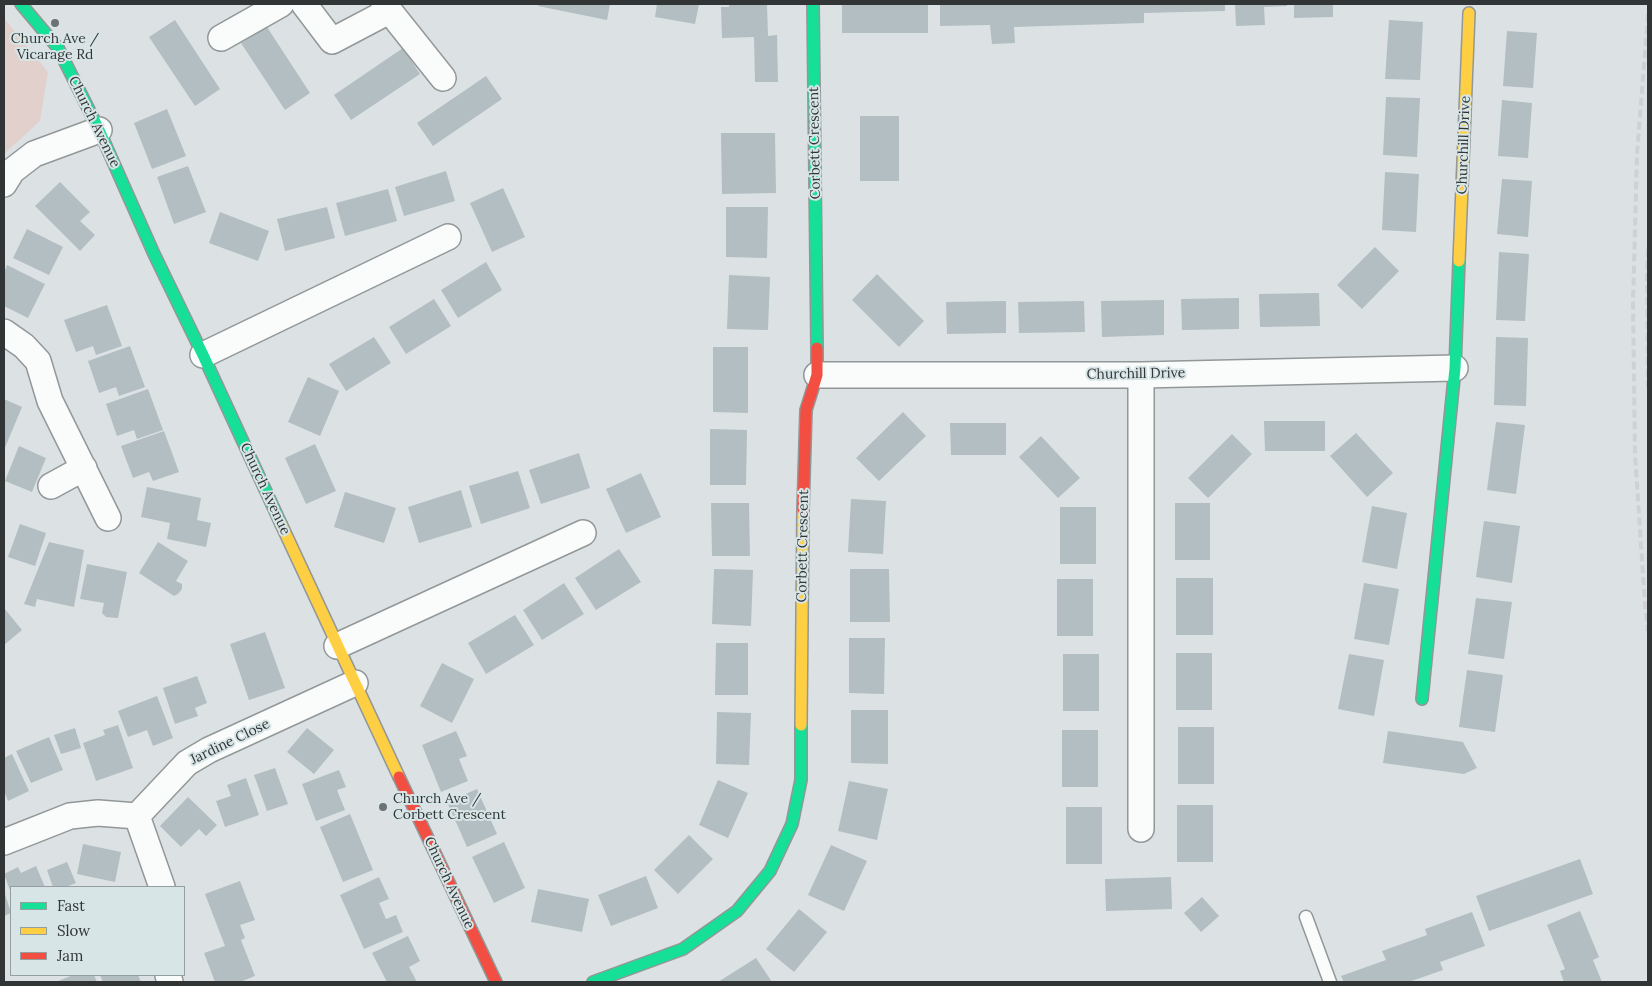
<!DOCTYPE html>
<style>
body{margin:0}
#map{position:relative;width:1652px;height:986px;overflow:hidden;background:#dce2e4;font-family:Lora,serif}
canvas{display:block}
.frame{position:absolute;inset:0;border:5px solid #313536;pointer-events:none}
.legend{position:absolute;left:10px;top:886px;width:175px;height:90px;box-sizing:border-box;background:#d8e5e7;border:1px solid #959fa0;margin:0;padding:6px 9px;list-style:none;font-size:15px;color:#313536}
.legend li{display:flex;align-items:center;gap:10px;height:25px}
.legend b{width:25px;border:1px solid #959fa0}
</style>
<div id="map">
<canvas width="1652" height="986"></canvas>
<div class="frame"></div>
<ul class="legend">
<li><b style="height:6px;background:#16e098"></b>Fast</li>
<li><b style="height:6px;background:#ffcf43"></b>Slow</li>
<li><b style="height:6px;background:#f24e42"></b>Jam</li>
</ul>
</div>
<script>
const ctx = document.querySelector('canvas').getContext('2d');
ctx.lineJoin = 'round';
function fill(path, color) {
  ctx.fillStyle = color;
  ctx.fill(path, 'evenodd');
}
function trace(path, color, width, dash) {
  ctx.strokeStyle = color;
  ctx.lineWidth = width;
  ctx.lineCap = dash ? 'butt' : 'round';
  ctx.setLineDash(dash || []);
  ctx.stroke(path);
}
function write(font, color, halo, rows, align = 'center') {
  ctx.font = font + ' Lora,serif';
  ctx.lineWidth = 4;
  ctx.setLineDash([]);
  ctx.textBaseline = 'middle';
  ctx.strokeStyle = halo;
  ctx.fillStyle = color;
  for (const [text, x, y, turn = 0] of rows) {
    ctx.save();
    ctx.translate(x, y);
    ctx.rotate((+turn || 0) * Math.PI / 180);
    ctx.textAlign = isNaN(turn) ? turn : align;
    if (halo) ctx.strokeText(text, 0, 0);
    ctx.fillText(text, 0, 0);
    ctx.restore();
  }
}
fill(new Path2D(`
 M4 18 48 72 40 121 4 154Z`), '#e2d0cd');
fill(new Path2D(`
 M539 4H610L607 20 538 6Z
 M657 4H699L695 24 655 17Z
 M729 4H767L768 36 777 35 778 82H755L754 37 722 38 721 7H729Z
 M842 4H928V33H842Z
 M940 4H1225V11L1144 13V23L1014 27 1015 43 992 44 990 25 940 26Z
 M1235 4H1287V6L1264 7 1265 25 1236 26Z
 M1294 4H1333V17L1294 18Z
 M175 20 220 89 195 106 149 37Z
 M1389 20 1423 22 1420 80 1385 79Z
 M267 27 310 93 285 110 241 43Z
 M1507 31 1537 33 1533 88 1503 86Z
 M403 48 420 74 351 120 334 95Z
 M486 76 502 99 433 146 417 123Z
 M1386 97 1420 98 1417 157 1383 155Z
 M1502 100 1532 103 1528 158 1498 156Z
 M167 109 186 156 152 169 134 123Z
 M860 116H899V181H860Z
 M721 133H775L776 193 722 194Z
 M188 166 206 212 174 224 157 177Z
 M446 171 455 201 404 216 395 187Z
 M1385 172 1419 174 1416 232 1382 230Z
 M1502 179 1532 181 1528 237 1497 234Z
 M60 182 90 212 80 221 95 235 80 251 35 206Z
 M503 188 525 237 492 252 470 203Z
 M388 189 397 221 345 236 336 203Z
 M327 207 335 238 285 251 277 219Z
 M726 207H768L767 258 726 257Z
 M220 212 269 231 258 261 209 243Z
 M27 229 63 247 49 275 13 258Z
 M1375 247 1399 271 1362 309 1337 285Z
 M1499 252 1529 254 1525 321 1496 320Z
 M486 262 502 290 458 318 441 290Z
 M7 265 45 284 28 318 4 306V273Z
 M877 274 924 321 899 347 852 300Z
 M729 275 770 277 768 330 727 329Z
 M1319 293 1320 326 1260 327 1259 294Z
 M1239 298V329L1182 330 1181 299Z
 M434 299 451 326 406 354 389 327Z
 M1164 300V335L1102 337 1101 301Z
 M1006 301V333L947 334 946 302Z
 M1084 301 1085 332 1019 333 1018 302Z
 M107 305 122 346 96 355 93 346 76 352 64 320Z
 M374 337 391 363 346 391 329 364Z
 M1496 337 1528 338 1526 406 1494 405Z
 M130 346 145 387 119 396 116 387 99 393 88 361Z
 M713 347H748V413L713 412Z
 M308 377 339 391 320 436 288 422Z
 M148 389 163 430 137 439 134 430 117 436 106 404Z
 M4 399 22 407 4 450Z
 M903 412 926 436 879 481 856 458Z
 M1264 421H1325V451H1265Z
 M1496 422 1525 425 1516 494 1487 490Z
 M950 423H1006V455H951Z
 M710 429 747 430 746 485H710Z
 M164 431 179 472 153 481 149 472 133 478 121 446Z
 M1356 433 1393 473 1367 497 1330 456Z
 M1232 434 1252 454 1208 498 1188 478Z
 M1041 436 1080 478 1058 498 1019 457Z
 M315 444 336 491 306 504 285 458Z
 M19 446 46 458 32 492 5 481Z
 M579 453 590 488 541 504 529 470Z
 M518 471 530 508 481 524 469 486Z
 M641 473 661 517 626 533 606 489Z
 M147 487 201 498 197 520 211 523 206 547 167 539 170 523 141 517Z
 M461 490 472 527 419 543 408 507Z
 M345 492 396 508 384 543 334 527Z
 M851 499 886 501 883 554 848 552Z
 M711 503H749L750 556H712Z
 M1175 503H1210V560H1175Z
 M1372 506 1407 513 1397 569 1362 562Z
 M1060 507H1096V564H1060Z
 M1484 521 1520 526 1512 583 1476 577Z
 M20 524 46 533 35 566 8 557Z
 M49 542 84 550 74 607 37 599 35 607 24 604Z
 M158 542 188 561 176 581 182 584V589L178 594 174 596 139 573Z
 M619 549 641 582 596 610 575 578Z
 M87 564 127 572 118 618 106 617 102 613 104 603 80 599Z
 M714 569 753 570 751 626 712 624Z
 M850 569H889L890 622H850Z
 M1176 578H1213V635H1176Z
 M1057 579H1093V636H1057Z
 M564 583 584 614 542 640 523 610Z
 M1364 583 1399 589 1389 645 1354 639Z
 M1476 598 1512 602 1504 659 1468 654Z
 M4 608 22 630 4 645Z
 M515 615 534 645 486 674 468 643Z
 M265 632 285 688 249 700 230 644Z
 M849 638H885L884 694 849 693Z
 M716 643H748V695H715Z
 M1176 653H1212V710H1176Z
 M1063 654H1099V711H1063Z
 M1349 654 1384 660 1374 716 1338 709Z
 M442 663 474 679 452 723 420 706Z
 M1467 670 1503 675 1495 732 1459 727Z
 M197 676 207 703 195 708 198 716 175 724 163 688Z
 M157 696 173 738 153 746 147 730 128 737 118 711Z
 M851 710H888V764L851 763Z
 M717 712 751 713 749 765 716 764Z
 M118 725 133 768 96 781 83 743 105 735 103 730Z
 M1178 727H1214V784H1178Z
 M75 728 81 748 61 754 54 735Z
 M307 728 334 750 314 774 287 752Z
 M1062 730H1098V787H1062Z
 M456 731 467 756 459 759 468 781 441 792 422 745Z
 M1388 731 1463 742 1477 768 1464 774 1383 763Z
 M49 737 63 770 31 783 16 751Z
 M12 754 29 791 8 801 4 791V758Z
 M275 768 288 804 267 811 254 775Z
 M339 770 346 787 337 790 345 810 316 821 302 784Z
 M246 778 259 815 225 827 216 801 231 796 227 785Z
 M718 780 748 793 728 838 699 825Z
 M849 781 888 789 877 840 838 831Z
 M477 789 497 834 467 847 447 802Z
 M188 797 217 825 206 836 199 829 181 847 160 826Z
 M1177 805H1213V862H1177Z
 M1066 807H1102V864H1066Z
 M350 814 373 870 343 882 320 827Z
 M689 835 713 859 678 894 654 870Z
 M504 842 525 888 494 903 472 857Z
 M83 844 121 852 115 882 77 874Z
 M831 845 867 861 844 911 808 895Z
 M1580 859 1593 894 1489 931 1476 896Z
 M67 862 76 883 66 887H53L47 870Z
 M36 866 45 887H11V893L4 874 18 867 21 873Z
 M646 876 658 908 611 926 598 895Z
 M379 877 389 899 379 903 386 919 396 915 403 932 364 949 340 895Z
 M1171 877 1172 909 1106 911 1105 879Z
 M240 881 255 920 240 925 245 938 241 940 255 976 240 982H215L204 953 225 946 205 894Z
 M538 889 589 899 582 932 531 922Z
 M4 891 11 913 4 916Z
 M1202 897 1219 916 1201 932 1184 913Z
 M799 909 827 932 794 972 766 949Z
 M1580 911 1599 957 1593 960 1602 982H1564L1560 971 1565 969 1547 925Z
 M1472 912 1485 946 1440 962 1443 970 1409 982H1344L1341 976 1386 960 1382 951 1427 935 1425 929Z
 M408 936 420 961 409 967 417 982H387L372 953Z
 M756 958 772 982H718Z
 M73 975H94L97 982H56Z
 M100 975H138L141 982H103Z`), '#b2bec1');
const lane = new Path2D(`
 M1306 917 1330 982`);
const street = new Path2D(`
 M304 4 332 41 389 11
 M384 4 443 78
 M221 38 281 4
 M4 184 12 171 34 154 99 130
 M4 332 24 346 38 361 50 401 108 518
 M203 355 448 237
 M817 375H1141L1455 368
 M1141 375V829
 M51 486 84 468
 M337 646 583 533
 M137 816 162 887
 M4 842 70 816 98 813 137 816 187 763 209 750 355 683
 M168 975 170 982`);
const fast = new Path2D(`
 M21 4 58 48 99 130 154 254 203 355 281 524
 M813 4 817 348
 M1422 699 1455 368 1459 261
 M593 982 683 949 737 911 770 871 792 824 801 780V725`);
const slow = new Path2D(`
 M1459 261 1469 13
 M281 524 399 777
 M801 725 803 510`);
const jam = new Path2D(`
 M803 510 806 410 817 375V348
 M399 777 496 982`);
trace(lane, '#929798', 15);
trace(street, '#929798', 28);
trace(fast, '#929798', 14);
trace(slow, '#929798', 14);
trace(jam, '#929798', 14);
trace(lane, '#fafbfb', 12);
trace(street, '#fafbfb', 25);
trace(fast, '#16e098', 11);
trace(slow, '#ffcf43', 11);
trace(jam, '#f24e42', 11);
trace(new Path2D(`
 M1648 14 1637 154 1633 303 1635 455 1645 605 1648 631
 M1648 249 1647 271 1648 387`), '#cfd1d2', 4, [8, 4]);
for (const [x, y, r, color] of [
 [55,23,5,"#6d7273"],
 [383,807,5,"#6d7273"]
]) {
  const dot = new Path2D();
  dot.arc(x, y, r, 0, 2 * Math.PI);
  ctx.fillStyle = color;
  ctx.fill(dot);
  trace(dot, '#d8e5e7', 2);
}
write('14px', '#313536', '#d8e5e7', [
 ["Church Ave /",55,39],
 ["Vicarage Rd",55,55],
 ["Church Ave /",393,799,"left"],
 ["Corbett Crescent",393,815,"left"]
]);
write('14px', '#313536', '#d8e5e7', [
 ["Church Avenue",94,122,64],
 ["Corbett Crescent",815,143,-91],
 ["Churchill Drive",1464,145,-88],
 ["Churchill Drive",1136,374,-1],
 ["Church Avenue",265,489,65],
 ["Corbett Crescent",803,546,-89],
 ["Jardine Close",230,742,-26],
 ["Church Avenue",449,883,65]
]);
</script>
